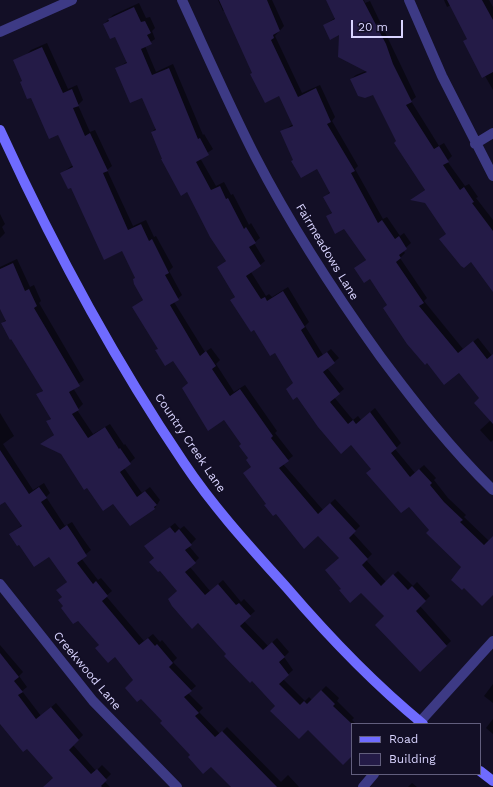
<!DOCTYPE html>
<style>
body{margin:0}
#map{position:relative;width:493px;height:787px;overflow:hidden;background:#130f26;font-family:"Work Sans",sans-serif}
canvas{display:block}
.legend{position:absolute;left:351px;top:723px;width:130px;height:52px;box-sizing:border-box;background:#130f26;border:1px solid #625e7d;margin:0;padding:5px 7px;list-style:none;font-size:12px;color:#d9d4ff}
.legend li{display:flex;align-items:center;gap:8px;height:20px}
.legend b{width:20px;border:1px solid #625e7d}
.scale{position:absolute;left:351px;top:20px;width:52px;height:18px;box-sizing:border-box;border:2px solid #d9d4ff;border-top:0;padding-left:5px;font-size:12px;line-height:14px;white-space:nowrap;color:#d9d4ff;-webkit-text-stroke:3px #130f26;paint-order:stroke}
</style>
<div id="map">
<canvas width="493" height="787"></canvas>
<ul class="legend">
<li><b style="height:5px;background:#6f6bff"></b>Road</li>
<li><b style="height:11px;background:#241b47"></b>Building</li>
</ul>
<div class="scale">20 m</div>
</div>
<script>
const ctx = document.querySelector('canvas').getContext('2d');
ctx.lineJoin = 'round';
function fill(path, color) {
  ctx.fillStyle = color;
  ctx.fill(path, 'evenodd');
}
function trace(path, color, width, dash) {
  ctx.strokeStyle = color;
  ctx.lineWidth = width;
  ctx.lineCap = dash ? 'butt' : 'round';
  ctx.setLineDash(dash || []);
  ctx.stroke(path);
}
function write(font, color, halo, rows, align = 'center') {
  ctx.font = font + ' "Work Sans",sans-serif';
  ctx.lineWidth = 3.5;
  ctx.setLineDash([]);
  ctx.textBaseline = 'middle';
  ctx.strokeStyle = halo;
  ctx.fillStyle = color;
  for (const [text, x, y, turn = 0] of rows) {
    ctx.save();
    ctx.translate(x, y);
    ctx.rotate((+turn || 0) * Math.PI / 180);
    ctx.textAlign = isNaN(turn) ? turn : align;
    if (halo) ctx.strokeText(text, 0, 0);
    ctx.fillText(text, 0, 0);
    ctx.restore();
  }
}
fill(new Path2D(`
 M218 0H272L284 26 275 36 302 93 320 85 335 117 332 121 358 166 355 169 383 219 387 217 400 236 404 233 411 243 403 250 405 253 400 258 427 298 424 301 463 349 478 338 493 357V440L491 442 480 430 491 420 480 398 459 372 388 304 370 278 356 268 366 260 345 227 327 217 332 212 324 197 330 192 317 167 294 159 282 132 293 124 280 95 253 73 225 10 223 11Z
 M327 0H364L365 3 370 1 416 97 411 101 439 146 444 143 452 156 447 161 465 186 469 184 478 197 476 198 493 220V290L472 261 447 234 426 202 412 199 425 190 397 141 373 94 351 79 356 75 366 71 341 34 324 25 335 18Z
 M444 0H489L493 7V90L465 41 468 38 451 5 447 7Z
 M139 3 146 18 150 17 155 28 152 31 155 39 145 46 156 72 173 64 203 135 204 134 213 149 200 158 216 186 224 182 231 195 233 194 249 225 251 223 260 238 254 243 265 261 251 272 266 296 269 294 272 297 288 287 309 322 305 326 323 355 331 349 339 358 327 368 344 389 334 397 353 420 358 416 361 420 375 408 401 443 395 449 415 473 424 465 436 478 434 480 448 498 466 515 464 517 489 541 493 537V594L463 567 409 505 372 469 352 444 294 383 275 352 231 300 236 296 218 267 227 260 152 132 156 128 143 96 116 69 128 61 116 36 104 24 113 15Z
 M47 43 68 89 77 85 83 100 78 105 90 132 95 130 112 166 107 170 133 226 146 220 154 237 156 236 173 267 169 271 182 295 174 302 205 352 211 348 220 360 216 364 234 392 245 385 277 431 275 433 293 456 283 464 323 510 335 499 360 526 353 533 372 554 366 560 386 582 398 571 413 586 417 582 430 596 420 606 451 641 420 671 386 616 361 591 342 588 340 557 318 534 267 503 243 444 224 418 183 388 189 382 174 360 159 348 133 307 144 299 123 250 62 173 73 165 58 134 23 80 26 55 31 50Z
 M0 214 5 224 2 227 5 233 0 238Z
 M17 259 30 287 34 285 41 301 39 303 84 380 73 388 83 404 77 410 93 434 110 424 124 445 125 444 135 458 124 468 142 493 150 487 160 500 155 508 130 525 113 503 61 453 42 444 55 434 47 422 51 418 38 395 43 390 2 323 7 319 0 307V267Z
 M0 413 14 436 3 444 33 490 44 483 50 493 46 497 65 526 72 522 81 536 91 550 81 558 98 580 101 578 112 591 106 596 144 641 153 634 160 642 162 640 177 658 173 662 196 686 188 693 203 708 199 712 220 734 227 727 281 782 288 775 299 787H232L211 766 192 755 163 721 135 680 115 656 100 645 64 606 63 597 58 590 68 581 49 556 20 543 11 534 22 525 6 500 0 504Z
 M175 523 180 529 184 526 196 539 189 546 199 558 190 567 210 591 223 580 241 602 244 599 255 611 244 621 268 646 277 638 289 652 284 657 293 670 283 679 305 701 309 697 312 700 326 686 339 698 337 701 354 718 352 720 356 724H352V754L308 728 277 706 227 654 178 591 146 546Z
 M0 645 23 672 19 676 27 687 22 691 41 716 56 703 83 735 73 745 96 771 102 765 111 774 104 781 110 787H55L54 778 27 747 0 722Z
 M493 684V703L484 696Z
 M493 719V734L486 728Z
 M412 783 417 787H408Z`), '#0007');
fill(new Path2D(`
 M219 0H267L280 31 273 35 274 38 271 40 298 97 316 88 331 122 327 124 355 171 351 173 378 223 382 220 395 239 399 236 407 249 399 255 401 258 396 262 424 303 419 306 458 353 473 341 487 359 493 354V424L474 403 479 398 459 373 444 385 427 363 425 365 407 344 383 308 387 305 370 279 364 283 354 268 366 260 344 229 335 234 326 216 332 213 323 197 330 193 317 169 301 178 291 161 293 160 280 131 293 126 279 96 265 103 250 74 252 73Z
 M326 0H363L386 44 393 64 412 102 406 105 434 149 439 146 449 162 443 165 460 190 464 187 474 202 472 203 493 231V292L471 262 464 268 461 266 439 239 446 234 425 203 410 200 425 190 394 143 396 141 373 95 365 98 358 96 350 79 367 72 338 57 339 35 330 40 323 25 335 19Z
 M447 0H482L493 20V72L482 78 463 41 467 39Z
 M134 7 141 22 145 21 151 33 147 35 152 44 141 49 152 75 169 68 198 139 200 138 209 155 196 162 211 190 220 186 226 199 228 198 244 229 246 227 256 243 249 247 261 266 246 276 261 299 265 297 267 301 283 291 305 327 301 330 318 358 327 352 335 363 323 372 340 394 330 402 348 424 353 420 356 424 370 412 397 448 391 453 410 477 419 469 432 483 430 485 444 502 463 520 460 522 484 545 493 536V595L482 606 464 588 462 590 451 580 461 567 426 533 429 530 409 507 401 513 366 473 371 469 351 445 341 454 318 427 297 397 293 400 286 389 293 383 275 353 270 356 254 330 251 332 230 300 235 297 217 267 226 261 210 237 187 192 181 196 161 159H162L151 132 156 130 142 98 130 103 115 68 127 63 115 37 110 39 103 24 109 21 108 19Z
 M42 47 63 93 72 89 79 106 73 108 85 136 90 133 108 171 103 173 128 230 141 224 149 241 152 239 169 273 165 275 179 300 170 305 200 356 206 351 216 366 212 369 230 396 240 389 273 436 271 438 289 461 279 468 318 514 330 503 356 531 349 538 368 559 362 565 381 586 393 574 408 590 412 586 426 601 416 611 447 646 420 672 375 625 384 616 361 593 350 603 339 590 341 589 325 570 339 558 318 536 304 549 276 514 273 516 264 505 266 504 243 473 251 467 246 460 248 458 239 446 241 444 224 420 208 431 182 388 188 383 173 361 165 366 155 350 158 349 132 307 143 300 134 284 133 279 135 278 122 251 104 260 71 188 68 189 60 173 73 167 58 135 49 139 31 98 27 99 20 82 22 81 13 60Z
 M13 263 25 291 29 289 37 306 34 308 80 386 69 392 79 410 72 414 88 438 105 427 119 449 120 448 131 464 120 472 137 497 145 491 157 505 154 507 155 509 130 526 113 504 103 511 87 488 84 490 61 454 40 444 54 435 46 421 51 419 36 394 43 391 11 339 10 340 1 323 6 321 0 309V269Z
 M0 450 29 494 39 487 47 498 41 502 60 530 67 525 77 540 87 556 77 563 93 584 96 581 108 596 102 601 139 645 148 638 155 646 157 644 173 663 169 667 192 691 184 697 199 713 195 716 215 737 222 731 277 787H231L211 767 203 774 188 757 190 755 160 723 162 721 141 699 137 702 125 688 133 680 115 657 108 663 95 648 99 645 78 621 73 624 61 608 63 606 58 600 62 597 56 590 67 582 49 557 34 567 19 545 17 546 9 534 22 526 5 502 0 505Z
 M170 527 175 533 179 529 192 545 185 550 196 563 185 572 205 595 218 584 236 605 239 603 251 616 240 626 263 650 272 642 285 657 279 662 289 675 279 684 300 705 304 701 307 704 321 690 335 704 333 706 352 724V756L343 765 308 730 299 739 270 711 275 706 252 681 250 683 224 656 226 654 198 623 192 629 172 606 168 599 177 591 160 571 158 572 149 562 154 558 144 546Z
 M0 653 19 677 14 681 23 692 18 695 36 719 51 707 79 740 69 750 91 774 97 769 107 780 101 786 102 787H43L53 778 27 749 23 752 0 724Z`), '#241b47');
trace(new Path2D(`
 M182 0C206 52 229 105 255 156 291 226 334 292 380 356 415 403 451 449 493 490
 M409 0 442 76 493 176
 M0 32 72 0
 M475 144 493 133
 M0 584 93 701 177 787
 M418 724 493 641
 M363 787 374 774`), '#3d3a85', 10);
trace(new Path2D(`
 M0 130C53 246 113 358 184 463 214 508 251 548 287 588 329 637 373 683 423 724
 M480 771 493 781`), '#6f6bff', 10);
write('12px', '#d9d4ff', '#130f26', [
 ["Fairmeadows Lane",327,252,59],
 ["Country Creek Lane",190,443,56],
 ["Creekwood Lane",87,671,50]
]);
</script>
